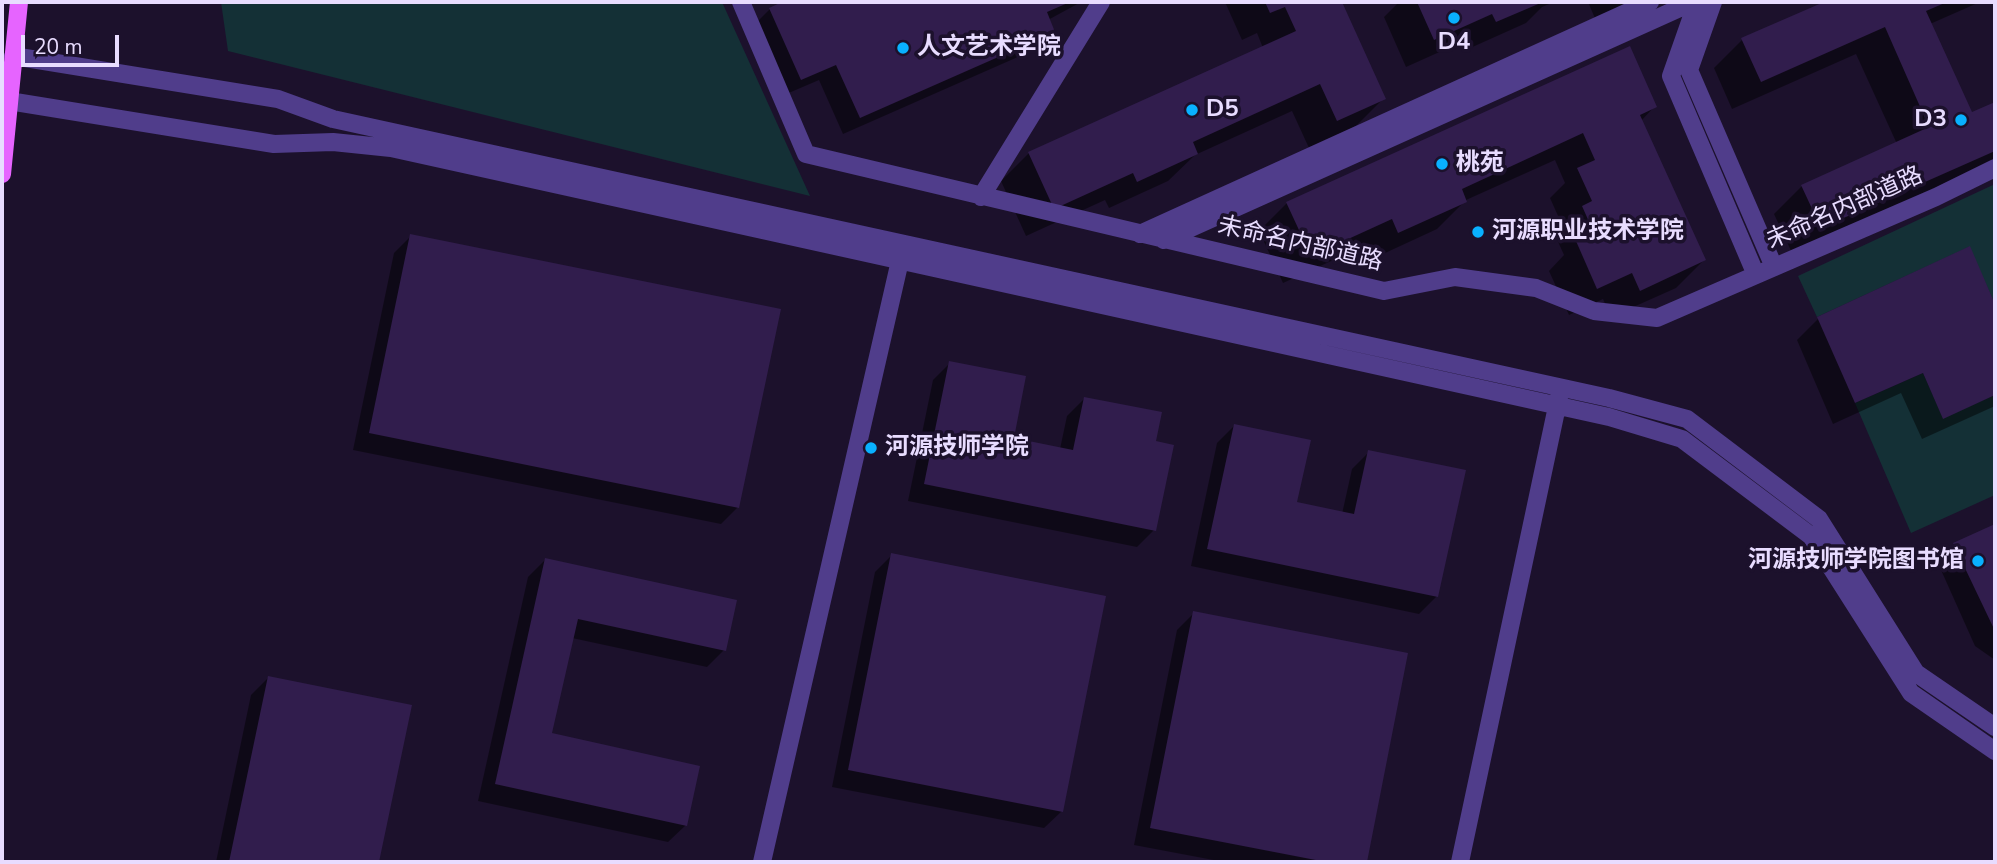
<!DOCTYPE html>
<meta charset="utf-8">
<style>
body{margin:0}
#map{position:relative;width:1997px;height:864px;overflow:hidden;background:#1c112c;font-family:"Nunito Sans",sans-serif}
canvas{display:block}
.frame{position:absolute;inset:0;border:4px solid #e8dcff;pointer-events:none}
.scale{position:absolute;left:21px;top:35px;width:98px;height:32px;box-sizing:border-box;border:4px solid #e8dcff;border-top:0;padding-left:9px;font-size:21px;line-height:24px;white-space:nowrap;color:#e8dcff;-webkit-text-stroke:5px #1c112c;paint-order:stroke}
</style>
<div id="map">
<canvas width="1997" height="864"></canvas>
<div class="frame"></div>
<div class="scale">20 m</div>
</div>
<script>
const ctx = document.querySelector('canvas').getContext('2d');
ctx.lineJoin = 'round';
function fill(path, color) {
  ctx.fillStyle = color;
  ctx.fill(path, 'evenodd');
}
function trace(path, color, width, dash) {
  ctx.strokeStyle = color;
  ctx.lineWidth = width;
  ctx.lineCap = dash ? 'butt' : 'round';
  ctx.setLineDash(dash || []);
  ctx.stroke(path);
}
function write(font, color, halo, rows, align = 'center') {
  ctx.font = font + ' "Nunito Sans","Noto Sans SC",sans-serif';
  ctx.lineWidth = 7;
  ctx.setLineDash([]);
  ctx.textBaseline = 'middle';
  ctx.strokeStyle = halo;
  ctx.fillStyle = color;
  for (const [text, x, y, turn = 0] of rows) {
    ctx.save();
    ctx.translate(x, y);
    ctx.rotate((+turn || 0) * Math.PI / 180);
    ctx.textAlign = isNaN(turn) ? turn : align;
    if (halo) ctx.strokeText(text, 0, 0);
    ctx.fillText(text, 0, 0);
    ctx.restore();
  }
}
fill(new Path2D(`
 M221 2H722L810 196 228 51Z
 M1995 184V304L1969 247 1817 317 1798 276Z
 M1923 373 1943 418 1995 395V495L1911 533 1855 403Z`), '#143036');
fill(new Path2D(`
 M787 2H1081L1048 20 1053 32 1036 49 843 134 819 80 784 95 753 26 770 9Z
 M1225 2H1340L1384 98 1356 126 1309 148 1292 111 1195 155 1168 181 1109 208 1105 200 1026 236 1001 181 1029 153 1263 48 1257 33 1242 40Z
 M1399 2H1554L1542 7 1526 23 1468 49 1464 41 1406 67 1384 17Z
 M1588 2H1646L1597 23Z
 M1828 2H1980L1930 24 1971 115 1995 104V166L1793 255 1774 214 1802 186 1897 144 1856 54 1732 109 1714 68 1742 40Z
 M1655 106 1641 121 1704 260 1676 288 1611 317 1603 299 1569 315 1549 271 1564 255 1555 235 1563 227 1550 198 1565 183 1555 160 1466 200 1437 229 1370 260 1364 246 1283 283 1259 231 1287 203Z
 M411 236 738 507 721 524 353 450 394 253Z
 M1969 249 1995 308V406L1922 439 1901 393 1833 424 1797 340 1818 319Z
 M950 363 1012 439 1060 449 1067 416 1084 399 1154 443V530L1137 547 908 501 933 380Z
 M1234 426 1295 504 1342 514 1352 469 1369 452 1437 596 1419 614 1191 566 1217 443Z
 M1995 526V660L1975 646 1937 561 1954 544Z
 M892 555 1062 811 1044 828 832 787 875 572Z
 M545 560 724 650 707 667 572 638 550 735 686 825 668 842 478 801 528 577Z
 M1194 613 1406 654 1365 862H1224L1134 845 1177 630Z
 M268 678 410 706 377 862H216L251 695Z`), '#0007');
fill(new Path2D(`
 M782 2H1070L1047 12 1055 32 860 118 836 65 801 80 769 8Z
 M1265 2H1342L1386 99 1337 121 1320 84 1193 142 1198 154 1137 182 1133 173 1054 209 1028 152 1296 31 1285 7 1270 13Z
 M1417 2H1543L1496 22 1492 14 1434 40Z
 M1824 2H1947L1926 11 1972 112 1995 102V151L1821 228 1801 185 1929 127 1885 27 1761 82 1741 38Z
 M1630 46 1657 107 1640 115 1706 260 1640 291 1632 273 1597 289 1576 241 1594 233 1582 206 1592 201 1577 168 1595 160 1583 133 1462 189 1467 202 1398 233 1392 219 1311 256 1286 202Z
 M410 234 781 309 739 508 369 433Z
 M1970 246 1995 304V395L1943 419 1923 373 1855 403 1817 317Z
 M949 361 1026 376 1014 438 1073 450 1084 397 1162 412 1156 441 1174 445 1156 531 924 484Z
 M1234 424 1311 440 1297 502 1354 514 1368 450 1466 470 1438 597 1207 549Z
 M1995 524V631L1953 543Z
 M891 553 1106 596 1063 812 848 770Z
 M545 558 737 600 726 651 578 619 552 733 700 766 687 826 495 784Z
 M1193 611 1408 653 1367 862H1326L1150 828Z
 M268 676 412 705 379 862H229Z`), '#311d4d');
trace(new Path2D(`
 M741 2 806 154 1384 291 1455 277 1536 288 1594 311 1657 318 1936 197 1995 168
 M1697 2 1671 76 1756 275
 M1713 2 1689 70 1774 267
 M13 56 278 99 333 119 1609 398 1687 419 1819 519 1916 673 1995 727
 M9 101 274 144 333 142 391 148 1609 417 1682 439 1811 536 1911 693 1995 751
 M981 197 1101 2
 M1140 234 1650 2
 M1164 240 1693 2
 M762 862 902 252
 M1460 862 1559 397`), '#503d8b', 18);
trace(new Path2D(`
 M2 174 19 2`), '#e664ff', 18);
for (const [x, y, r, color] of [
 [1454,18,7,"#09b1ff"],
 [903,48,7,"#09b1ff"],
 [1192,110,7,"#09b1ff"],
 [1961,120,7,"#09b1ff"],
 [1442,164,7,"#09b1ff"],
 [1478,232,7,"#09b1ff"],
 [871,448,7,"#09b1ff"],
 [1978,561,7,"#09b1ff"]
]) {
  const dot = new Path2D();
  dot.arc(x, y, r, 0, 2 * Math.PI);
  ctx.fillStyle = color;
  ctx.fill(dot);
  trace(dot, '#1c112c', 2.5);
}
write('bold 24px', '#e8dcff', '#1c112c', [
 ["D4",1454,43,"center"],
 ["人文艺术学院",917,48],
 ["D5",1206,110],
 ["D3",1947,120,"right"],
 ["桃苑",1456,164],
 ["河源职业技术学院",1492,232],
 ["河源技师学院",885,448],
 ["河源技师学院图书馆",1964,561,"right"]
], 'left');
write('24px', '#e8dcff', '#1c112c', [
 ["未命名内部道路",1845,209,-24],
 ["未命名内部道路",1300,245,13]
]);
</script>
